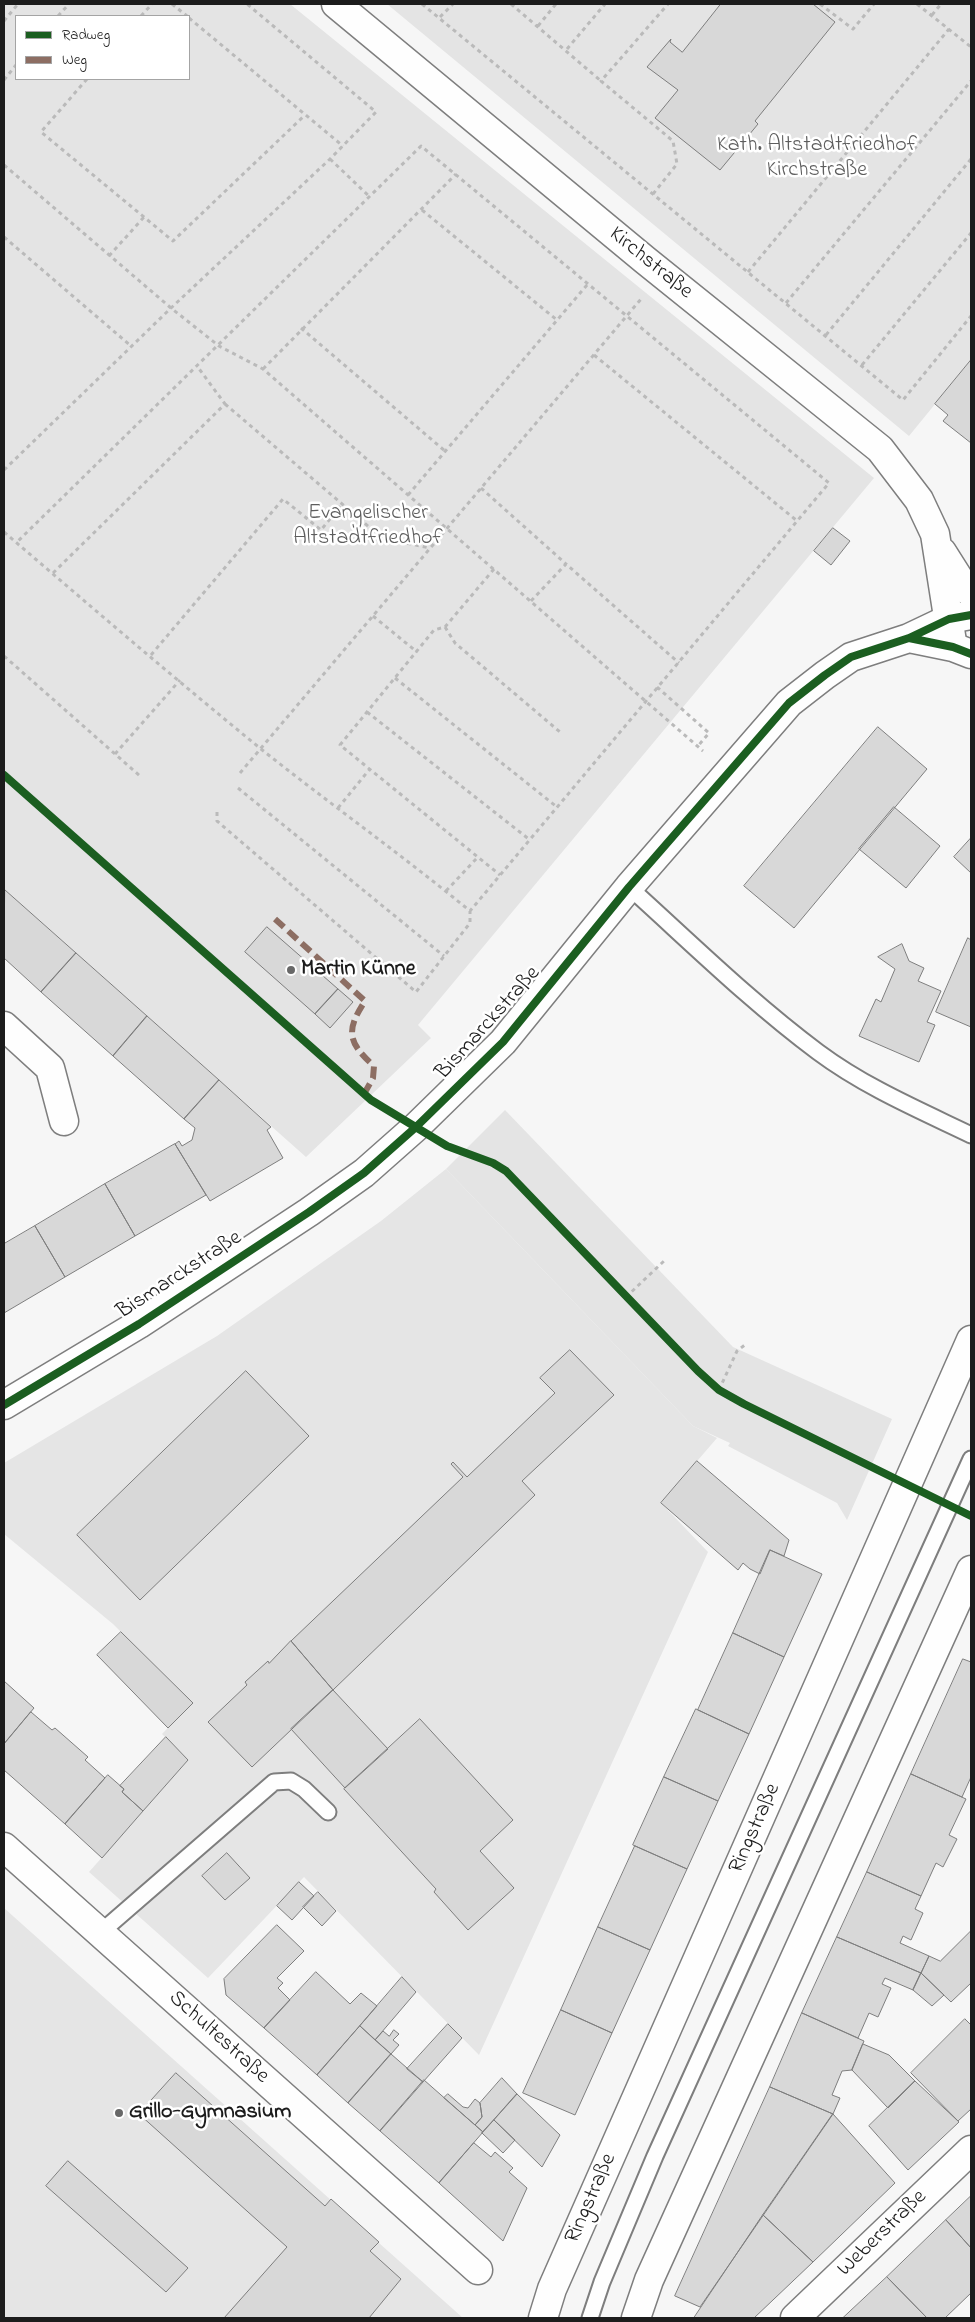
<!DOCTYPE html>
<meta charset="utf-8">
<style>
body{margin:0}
#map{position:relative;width:975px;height:2322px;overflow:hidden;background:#f6f6f6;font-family:"Indie Flower",sans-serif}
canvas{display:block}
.frame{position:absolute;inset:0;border:5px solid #1c1c1c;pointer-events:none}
.legend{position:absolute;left:15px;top:15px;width:175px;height:65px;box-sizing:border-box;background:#fff;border:1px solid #a4a4a4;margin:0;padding:6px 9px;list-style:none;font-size:15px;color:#1c1c1c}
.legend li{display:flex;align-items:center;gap:10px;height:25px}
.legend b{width:25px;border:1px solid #a4a4a4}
</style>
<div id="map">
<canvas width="975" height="2322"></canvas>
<div class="frame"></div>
<ul class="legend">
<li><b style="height:6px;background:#1b5e20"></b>Radweg</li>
<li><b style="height:6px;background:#8d6e63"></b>Weg</li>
</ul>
</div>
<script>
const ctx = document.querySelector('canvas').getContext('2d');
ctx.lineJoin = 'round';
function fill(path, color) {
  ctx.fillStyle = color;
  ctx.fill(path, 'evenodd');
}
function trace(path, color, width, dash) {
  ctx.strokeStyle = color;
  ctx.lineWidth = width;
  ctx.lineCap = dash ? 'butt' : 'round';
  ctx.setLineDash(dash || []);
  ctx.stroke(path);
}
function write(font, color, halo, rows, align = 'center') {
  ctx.font = font + ' "Indie Flower",sans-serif';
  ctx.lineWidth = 5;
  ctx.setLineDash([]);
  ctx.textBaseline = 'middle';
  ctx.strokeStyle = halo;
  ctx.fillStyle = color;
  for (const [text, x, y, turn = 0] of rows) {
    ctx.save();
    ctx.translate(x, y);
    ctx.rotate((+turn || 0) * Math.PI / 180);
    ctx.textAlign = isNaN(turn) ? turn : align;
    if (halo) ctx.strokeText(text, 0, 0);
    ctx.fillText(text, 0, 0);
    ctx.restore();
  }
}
fill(new Path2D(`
 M446 1169 693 1426 717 1438 661 1503 708 1552 479 2055 304 1877 208 1978 89 1872 188 1760 162 1734 192 1703 113 1624 4 1534V1463L217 1336 381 1221Z
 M4 1908 463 2318H4Z`), '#e5e5e5');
fill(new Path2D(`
 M4 4H290L874 478 418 1025 431 1038 306 1157 4 889ZM16 16H189V79H16Z
 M387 4H971V360L909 436Z
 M505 1110 733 1347 892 1419 847 1520 837 1503 728 1446 730 1443 693 1426 446 1169Z`), '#e4e4e4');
const building = new Path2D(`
 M721 4H813L835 22 755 121 758 124 720 170 655 118 678 90 647 67 671 39 670 42 682 52Z
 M971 360V443L943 421 948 415 935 404Z
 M833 528 850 541 831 565 814 551Z
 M878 727 927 769 794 928 744 886Z
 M894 807 940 846 906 888 859 849Z
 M971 838V873L954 857Z
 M5 890 76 953 41 992 4 958Z
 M267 927 338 989 315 1014 245 952Z
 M968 938 971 940V1027L936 1012Z
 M902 944 909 961 924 968 918 981 941 991 927 1022 935 1025 919 1062 859 1036 876 999 881 1002 895 969 878 957Z
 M76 953 147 1016 113 1056 41 992Z
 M338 989 353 1002 330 1028 315 1014Z
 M147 1016 219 1080 184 1119 113 1056Z
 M219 1080 271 1127 267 1130 283 1158 210 1201 175 1144 179 1141 182 1146 192 1140 195 1128 184 1119Z
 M175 1144 206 1195 135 1236 105 1184Z
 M105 1184 135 1236 65 1277 35 1226Z
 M35 1226 65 1277 4 1313V1244Z
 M570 1350 614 1395 522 1481 535 1495 333 1690 291 1641 463 1477 451 1464 453 1462 467 1477 555 1393 540 1378Z
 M246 1371 309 1436 140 1600 77 1535Z
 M697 1461 789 1540 784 1556 770 1550 760 1574 750 1569 743 1563 738 1570 661 1503Z
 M770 1550 822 1574 784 1657 733 1633Z
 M121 1632 193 1703 168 1728 97 1655Z
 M733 1633 784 1657 749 1734 698 1710Z
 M291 1641 333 1690 252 1767 208 1722 247 1685 245 1682 268 1661 269 1663Z
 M963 1659 971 1662V1777L962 1797 911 1774Z
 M4 1681 34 1708 4 1744Z
 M333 1690 388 1749 345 1788 291 1729Z
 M696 1709 749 1734 718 1801 664 1777Z
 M31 1712 52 1730 55 1728 88 1757 85 1760 105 1778 65 1824 4 1770V1744Z
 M420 1719 513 1820 480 1851 514 1888 468 1930 434 1892 436 1889 344 1789Z
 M166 1737 188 1760 143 1811 122 1792 124 1789 120 1786Z
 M911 1774 966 1799 949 1835 957 1839 943 1867 936 1863 921 1896 867 1872Z
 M108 1775 124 1789 122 1792 143 1811 102 1858 65 1824Z
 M664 1777 718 1801 687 1869 633 1845Z
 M635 1846 687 1869 650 1950 598 1927Z
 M227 1853 250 1878 225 1900 202 1876Z
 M867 1872 921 1896 915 1909 923 1913 911 1940 903 1936 900 1943 929 1956 921 1973 837 1937Z
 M299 1882 314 1896 292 1920 277 1906Z
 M318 1892 336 1911 322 1926 303 1907Z
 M277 1925 304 1951 277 1978 283 1983 278 1988 290 2000 264 2028 226 1995 224 1979Z
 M598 1927 650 1950 612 2033 561 2010Z
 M971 1931V1983L951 2002 921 1973 929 1956 940 1961Z
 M837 1937 921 1973 913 1990 885 1978 882 1984 891 1988 878 2017 869 2013 858 2038 802 2013Z
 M316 1972 350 2004 361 1993 377 2006 317 2075 264 2028Z
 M921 1973 944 1995 932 2006 913 1990Z
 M402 1977 416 1992 375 2040 360 2026Z
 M561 2010 612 2033 575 2115 523 2093Z
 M802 2013 864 2041 852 2070 842 2071 832 2095 840 2098 833 2114 770 2087Z
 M965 2019 971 2025V2109L958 2121 911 2073Z
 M448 2024 462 2038 423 2082 407 2069Z
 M360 2026 391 2054 348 2103 317 2075Z
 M394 2030 399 2034 393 2040 399 2045 391 2054 375 2040 383 2031 389 2036Z
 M863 2044 889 2055 915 2081 888 2108 852 2070Z
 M391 2054 423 2082 380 2131 348 2103Z
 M176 2073 325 2206 331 2199 379 2242 370 2251 401 2279 369 2318H224L287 2247 139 2114Z
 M502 2078 517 2094 483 2132 475 2125 482 2117 480 2103Z
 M424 2080 483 2132 439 2183 380 2131Z
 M915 2081 959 2122 908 2170 869 2126Z
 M770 2087 833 2114 700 2307 675 2296Z
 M448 2094 463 2107 468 2108 475 2099 480 2103 482 2117 475 2125 444 2098Z
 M517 2094 560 2135 542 2167 494 2120Z
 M833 2114 895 2183 813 2262 763 2215Z
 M494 2120 515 2140 503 2153 482 2133Z
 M474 2143 491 2157 495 2152 513 2168 509 2172 527 2188 503 2241 439 2183Z
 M68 2161 188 2268 166 2292 46 2186Z
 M971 2196V2248L946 2220Z
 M763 2215 813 2262 754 2318H694Z
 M946 2220 971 2248V2293L945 2318H927L887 2277Z
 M887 2277 927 2318H843Z`);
fill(building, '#d8d8d8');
trace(building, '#7e7e7e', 1);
const service = new Path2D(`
 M629 887C691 943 751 1002 818 1052 865 1087 919 1110 971 1135
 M100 1933 274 1782 291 1781 304 1789 328 1812
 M590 2318 602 2282 655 2156 971 1459`);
const minor = new Path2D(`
 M336 4 645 260 880 449 919 500 935 534 952 642
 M942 552 961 582 971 593
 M4 1026 50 1068 64 1121
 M4 1847 478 2270
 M795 2318 971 2150`);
const tertiary = new Path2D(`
 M909 638 949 619 971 615
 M4 1405 139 1324 309 1212 364 1173 416 1127 503 1042 629 887 789 703 825 675 851 657 909 638 953 647 971 654`);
const primary = new Path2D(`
 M543 2318 552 2289 971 1340
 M636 2318 649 2280 971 1570`);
trace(service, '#7e7e7e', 19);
trace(minor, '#7e7e7e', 31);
trace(tertiary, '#7e7e7e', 31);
trace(primary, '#7e7e7e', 31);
trace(new Path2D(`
 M172 4 187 16
 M422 4 903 400 971 316
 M511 4 601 81
 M820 4 853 29 874 4
 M917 4 971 47
 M932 15 941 4
 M58 16 69 4
 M141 16 152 4
 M440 17 453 4
 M189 18 343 146
 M4 21 18 4
 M538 26 556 4
 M567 49 605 4
 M87 79 41 132 173 241 304 116
 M4 80 16 65
 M330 159 370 197
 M4 165 171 308 219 346 263 369 703 751
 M653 194 677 164 673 141 601 81 668 4
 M422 210 557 320
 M4 237 131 346
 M109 256 144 217
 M748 272 949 29
 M786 303 971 81
 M301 328 445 451
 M826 335 971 159
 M594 355 796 520
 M862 365 971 233
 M263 369 456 174
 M225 404 382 538 430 548
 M4 470 171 308 330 159 376 112 247 4
 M481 488 566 564
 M408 495 587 285
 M4 532C89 605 174 678 261 749 330 804 402 855 470 911L829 483 421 146 16 543
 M494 569 445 627 434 630 340 745 500 875
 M53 573 225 404 197 366
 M531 601 566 564 679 663
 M373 616 417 652
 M445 627 455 643 560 732
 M151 655 283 499 321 530 342 504
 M4 656 140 776
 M395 678 557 807
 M657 687 709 733 698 746
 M367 712 530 840
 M115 754 180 680
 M240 773 641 299
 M238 788 444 956
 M338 808 369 770
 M217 812V821L416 992 470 923V911
 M446 891 477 858
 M626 1297 664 1261
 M719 1390 737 1351 746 1344`), '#bababa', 3, [4, 4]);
trace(service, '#fefefe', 15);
trace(minor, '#fefefe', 28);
trace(tertiary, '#fefefe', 28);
trace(primary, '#fefefe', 28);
trace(new Path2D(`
 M275 919 365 1001C346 1030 347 1042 374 1066L373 1078 364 1094`), '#8d6e63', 6, [12, 6]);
trace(new Path2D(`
 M909 638 949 619 971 615
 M4 775 371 1100 447 1146 493 1163 506 1171 698 1371 719 1390 744 1404 971 1516
 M4 1405 139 1324 309 1212 364 1173 416 1127 503 1042 629 887 789 703 825 675 851 657 909 638 953 647 971 654`), '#1b5e20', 8);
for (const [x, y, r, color] of [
 [291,970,5,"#686868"],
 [119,2113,5,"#686868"]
]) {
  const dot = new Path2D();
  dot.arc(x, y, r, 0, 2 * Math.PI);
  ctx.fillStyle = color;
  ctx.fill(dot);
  trace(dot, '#fff', 2);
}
write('22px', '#5d5d5d', '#fff', [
 ["Kath. Altstadtfriedhof",817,146],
 ["Kirchstraße",817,171],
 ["Evangelischer",368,514],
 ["Altstadtfriedhof",368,539]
]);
write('22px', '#1c1c1c', '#fff', [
 ["Kirchstraße",650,264,39],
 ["Bismarckstraße",489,1024,-48],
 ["Bismarckstraße",180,1276,-33],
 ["Ringstraße",756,1829,-66],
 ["Schultestraße",218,2038,42],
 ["Ringstraße",592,2199,-66],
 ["Weberstraße",883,2234,-44]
]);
write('bold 22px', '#1c1c1c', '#fff', [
 ["Martin Künne",301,970],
 ["Grillo-Gymnasium",129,2113]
], 'left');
</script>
